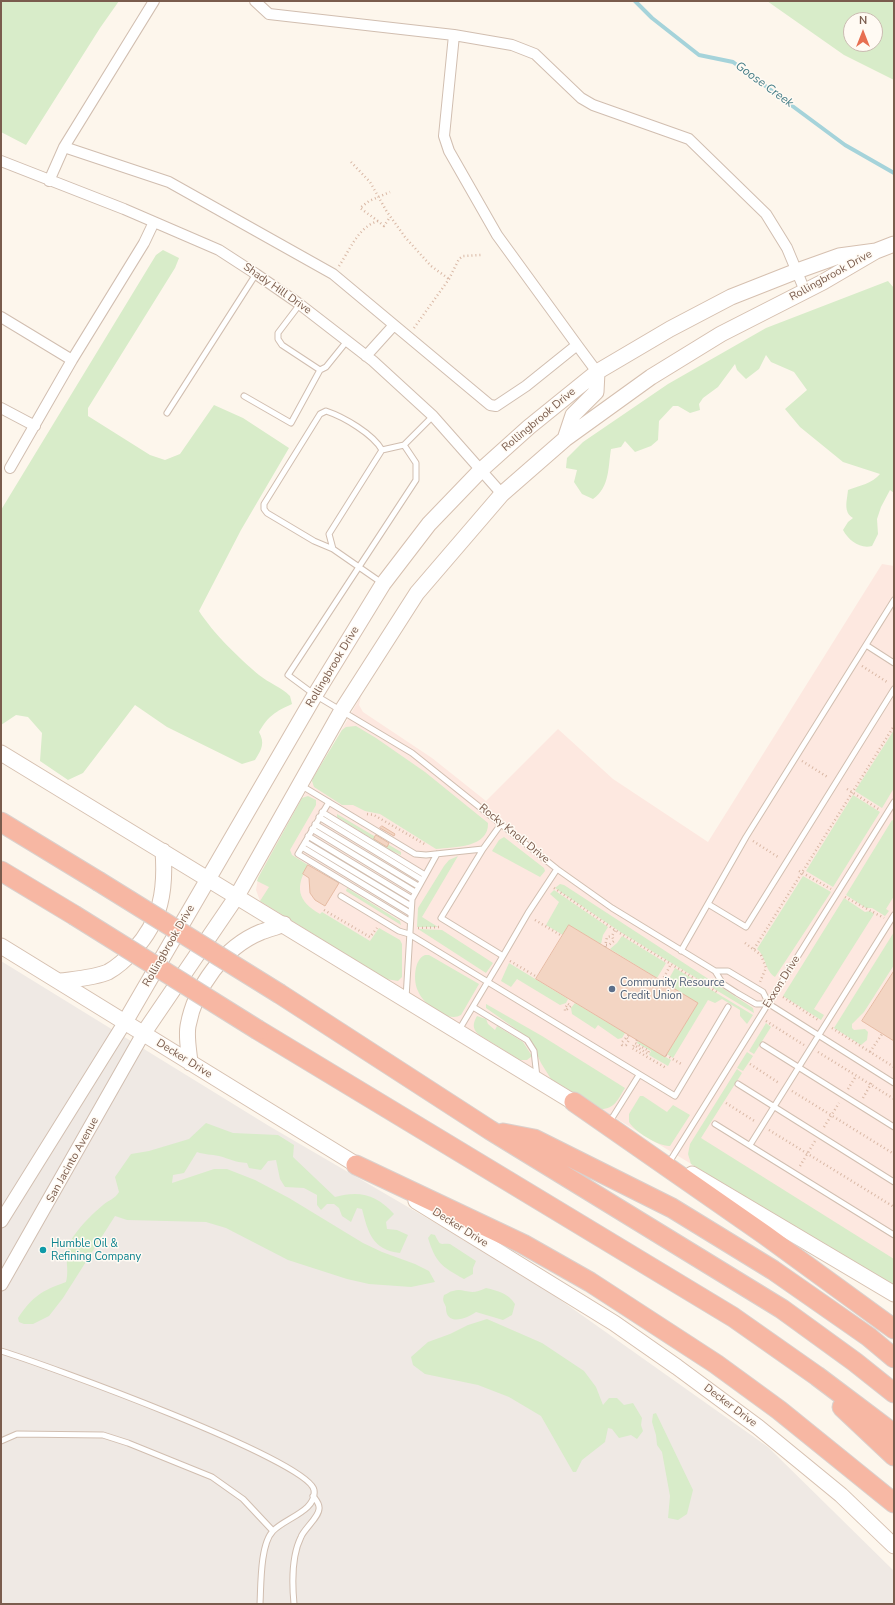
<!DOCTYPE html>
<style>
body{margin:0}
#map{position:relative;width:895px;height:1605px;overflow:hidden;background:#fdf6ec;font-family:"Nunito Sans",sans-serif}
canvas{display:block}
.frame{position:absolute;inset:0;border:2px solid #7a5c4d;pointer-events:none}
.north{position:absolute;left:843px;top:12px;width:40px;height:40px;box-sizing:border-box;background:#fffaf3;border:1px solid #cabbb1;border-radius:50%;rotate:0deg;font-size:11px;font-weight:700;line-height:16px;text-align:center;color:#7a5c4d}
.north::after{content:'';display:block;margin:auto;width:14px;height:18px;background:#e76f51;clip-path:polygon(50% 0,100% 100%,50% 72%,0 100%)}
</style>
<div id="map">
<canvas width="895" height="1605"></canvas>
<div class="frame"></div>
<div class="north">N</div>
</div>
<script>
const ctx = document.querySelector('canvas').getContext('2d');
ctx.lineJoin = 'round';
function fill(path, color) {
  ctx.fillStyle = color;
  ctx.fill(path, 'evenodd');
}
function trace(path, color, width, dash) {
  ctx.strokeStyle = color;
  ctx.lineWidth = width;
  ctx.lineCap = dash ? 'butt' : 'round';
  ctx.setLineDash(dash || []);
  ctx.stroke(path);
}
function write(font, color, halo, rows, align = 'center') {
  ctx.font = font + ' "Nunito Sans",sans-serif';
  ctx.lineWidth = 3;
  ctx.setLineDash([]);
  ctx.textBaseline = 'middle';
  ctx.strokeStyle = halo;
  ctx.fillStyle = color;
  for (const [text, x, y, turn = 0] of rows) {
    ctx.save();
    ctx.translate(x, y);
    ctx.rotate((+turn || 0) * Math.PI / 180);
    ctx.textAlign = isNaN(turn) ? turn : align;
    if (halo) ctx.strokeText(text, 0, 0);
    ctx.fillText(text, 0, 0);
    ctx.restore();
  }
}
fill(new Path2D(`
 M882 564 894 566V1287L276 912 260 901 256 890 258 878 267 860 361 696 359 705 363 712 432 758 486 801 558 729 613 779 708 842Z`), '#fde8e0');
fill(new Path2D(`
 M1 961 269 1126 528 1277 768 1447 894 1571V1604H1Z`), '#efe9e4');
fill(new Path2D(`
 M1 1H119L100 28 26 145 1 132Z
 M767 1H894V80L844 55ZM851 20H875V44H851Z
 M163 250 179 258 175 268 88 408V416L150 455 165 460 180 454 214 405 243 418 289 448 241 530 199 611C213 633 239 658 259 675 269 683 281 687 290 696L292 704C275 712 269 715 259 732 265 743 262 749 255 760L242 764 167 727 135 705 83 773 68 780 40 761 42 733 28 717 16 715 1 725V510L156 255Z
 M888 281 894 288V493L890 490 881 507 877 519 878 534 872 546C860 549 849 541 843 530L848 522 853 518C843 512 847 501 848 490 859 486 873 483 880 474L843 462 800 427 785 409 807 390 794 372 771 362 766 355 759 369 746 379 737 370 735 364 718 387 703 398 699 404 700 410 690 413 678 406H673L659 421 658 440 651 446 635 452 625 441 621 447 611 449C608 467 610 487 593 499L582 494 574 482 577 470 566 468 567 458 583 442 668 384 766 328Z
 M356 726 376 738 425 772 488 823C489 848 454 847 436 849L380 814 365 811 353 805H342L314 787 312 781 313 778 342 730 346 727Z
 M894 730V788L882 808 855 791Z
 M853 795 880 812 833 887 806 871Z
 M308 796 316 800V805L290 850 292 855 308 865C295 887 297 901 320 914L322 912 370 941 379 928 400 940 402 944V977L398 981 386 979 260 901 269 887 257 881 258 878 302 798Z
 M337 814 401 852V855L392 851 337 817Z
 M892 820 894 821V896L886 909 889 911 885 916 872 908H866L846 895Z
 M504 837 544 868 545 871 540 877 492 851 499 840Z
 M458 856 422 917 438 927H417L418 908 444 866 449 860Z
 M803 876 831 892 775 977C765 971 766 956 757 949Z
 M560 884 564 885 753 1008 754 1013 622 933 555 888Z
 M347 888 400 921 401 925 346 891Z
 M554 890 608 927 603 935 601 944 569 925 563 935 546 925 559 902 550 894Z
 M844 898 865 912 870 911 874 914 814 1009 824 1015 821 1020 783 996Z
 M418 929 442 930 493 963 486 973Z
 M894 932V965L864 1012 852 1024V1028L854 1030 865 1029 868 1032 867 1040 861 1045 834 1028Z
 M622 936 666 963 657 978 610 949 617 943Z
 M425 955H429L479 984 461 1015C448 1023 423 1004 418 991 413 981 414 959 425 955Z
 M509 963 568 999 566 1003 560 1005 517 979 511 987 501 981Z
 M675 968 753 1015 747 1024 740 1016V1010L722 999 715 1003 708 1000 673 1058 667 1054 698 1003 666 984Z
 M575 1003 625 1033 622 1038 618 1039 598 1025 595 1029 572 1014 571 1008Z
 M486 1004 542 1036 625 1088C618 1099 615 1109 601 1109L551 1079 541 1063 530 1039 486 1008Z
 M477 1016 486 1019 488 1024 495 1030 497 1026 523 1042 532 1056 527 1060H520L478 1034C472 1028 473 1023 477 1016Z
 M766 1023 771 1027 754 1054 749 1051Z
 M638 1041 671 1060 668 1066 649 1055 651 1051 637 1043Z
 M747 1052 753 1056 743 1071 737 1068Z
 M737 1069 742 1073 701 1138 894 1259V1284L888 1283 691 1164 688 1154 690 1144Z
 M640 1096H643L667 1112 673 1105 690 1115 670 1146C659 1147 634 1131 629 1122V1114Z
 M206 1123 233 1133 278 1135 294 1145 293 1157 335 1197C360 1190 377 1195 394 1214L386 1222 387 1229 397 1230 408 1235 400 1253C372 1250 368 1232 362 1209L357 1208 351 1222 342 1216 339 1208 334 1204H327L321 1210 317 1205V1195L304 1188 285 1187 280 1179 276 1160 268 1161 261 1170 249 1168 247 1163C234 1162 230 1159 219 1156 211 1154 205 1155 197 1152L184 1173 173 1175 172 1183 214 1169H227L255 1180 289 1198 363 1243 382 1252 415 1264 429 1271 435 1282 411 1287 369 1284 347 1279 288 1260 226 1228 206 1222 127 1220 115 1216 63 1298 49 1316 33 1324H24L19 1322 18 1318C33 1296 41 1291 66 1282 70 1268 63 1257 70 1242 78 1228 91 1215 103 1205 109 1200 115 1199 119 1192L115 1177 131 1154 149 1151 189 1139Z
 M431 1234 435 1235C441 1247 439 1243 450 1244L476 1261 473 1268V1274L464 1279C441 1266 436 1263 428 1238Z
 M486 1288C498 1291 508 1293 515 1304L512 1315 503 1320 476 1312C469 1317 452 1325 447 1314 446 1312 446 1309 446 1307 444 1302 442 1301 444 1295 447 1294 450 1291 453 1291 464 1287 469 1297 486 1288Z
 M487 1319 542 1343 584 1371 596 1387 603 1405 609 1398H617L624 1405 633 1403 642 1418 641 1425 643 1431 637 1439 631 1435 619 1438 612 1429 608 1428 605 1442 582 1460 576 1472H573L541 1416 509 1397 478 1385 425 1374 413 1365 411 1357 428 1342 450 1334 468 1325Z
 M656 1413 693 1490 687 1514 678 1520 668 1518 670 1496 662 1452 657 1445 656 1435 652 1422 653 1414Z`), '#d8ecc9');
trace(new Path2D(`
 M635 1 652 18 699 55 733 62 845 145 894 173`), '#a5d3da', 4);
const building = new Path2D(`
 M382 826 395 834 394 836 380 828Z
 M376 835 389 843 387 847 374 839Z
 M308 865 339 883 325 906 315 900 310 893 309 878 303 874Z
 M569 925 698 1003 665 1057 536 979Z
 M894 971V1041L862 1021Z`);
fill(building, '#f3d5c3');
trace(building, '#e6bba3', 1);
const service = new Path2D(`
 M300 304 278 333V339L282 345 320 370 326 367 347 341
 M244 396 291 423 320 370
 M167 413 256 274
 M433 416 404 445 416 463V480L288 675 315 695 412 753 557 869 612 908 715 971 723 984 737 993 756 1004H769
 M333 549 314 541 267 513 264 509V504L320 414 326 411C344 417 373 434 382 450
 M382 583 333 549 329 534 382 450 404 445
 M866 645 894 663
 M302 786 415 854 426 855 483 849 501 824
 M329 802 298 854 409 921
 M322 812 425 875
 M319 817 422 880
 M315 824 418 886
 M312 829 415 892
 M308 836 412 899
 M305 842 411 906
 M302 847 410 913
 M483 849 441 918 503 956 528 913 557 869
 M341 896 399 931 409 934 675 1096 728 1007
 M708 904 746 927 894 689
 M681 951 746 837 894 600
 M715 971H728L763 992 769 1004
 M406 998 412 899 437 854
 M769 1004 894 1083
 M473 1007 527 1040 534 1051 537 1077
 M459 1030 503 956
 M763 1045 894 1127
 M738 1084 894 1182
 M609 1123 639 1075
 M715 1124 894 1235
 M750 1145 894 915
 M670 1161 894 802
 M1 1351C41 1363 309 1460 314 1490 317 1511 285 1518 273 1531 260 1544 261 1586 260 1604
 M1 1441 17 1434 103 1435 128 1443 212 1477 243 1499 273 1531
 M294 1604C292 1583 291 1557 301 1537 304 1529 319 1517 319 1509 320 1504 316 1500 313 1496`);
const minor = new Path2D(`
 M255 1 269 14 454 35 512 45 535 54 581 98 593 105 689 139 766 214 787 248 805 291
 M454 35 444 136 449 151 497 235 577 345
 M64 147 169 182 333 274 490 405 496 406 526 386 577 345 597 372
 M1 161 124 209 219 250 256 274 298 303 373 361 433 416 502 494
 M49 181 64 147 154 1
 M1 317 72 360
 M366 356 394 325
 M1 408 35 426
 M10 468 72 360 144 243 154 222`);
const tertiary = new Path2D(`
 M1 1221 125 1022
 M1 1284 143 1034`);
const secondary = new Path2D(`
 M565 439 573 415 596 392 597 372
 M1 753 583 1108
 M1 946 365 1170
 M60 981C75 979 94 978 108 972 117 967 127 958 134 950 161 921 166 890 163 851
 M125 1022 315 695 383 584 429 524 480 471 529 427 597 372 670 329 731 297 797 271 839 256 876 251
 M143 1034 237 896 342 710 417 593 502 494 565 439 651 377 721 334 823 282 876 251 894 244
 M190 1063C189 1051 186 1037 188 1026 195 987 224 947 261 932 269 929 277 927 284 924
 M692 1174 894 1294
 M416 1201 614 1323 677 1367 758 1427 841 1495 894 1546`);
const motorway = new Path2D(`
 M1 822 98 881
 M1 871 74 915
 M280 994 490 1130 782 1309 855 1362 894 1393
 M258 1030 733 1317 817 1376 894 1434
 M574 1102 765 1235 894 1329
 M503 1133 534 1139 672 1208 773 1270 869 1337 894 1358
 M356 1165 523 1244 590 1282 716 1364 779 1410 894 1503
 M842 1407 894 1456`);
trace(service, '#d1beb0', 7);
trace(minor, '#d1beb0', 12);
trace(tertiary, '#d1beb0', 15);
trace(secondary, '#d6c0b0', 17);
trace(motorway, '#dad1cd', 21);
trace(new Path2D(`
 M351 162 370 182 387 212 405 237 431 266 449 279
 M378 221 360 208 369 201 390 192
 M339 266C350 250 358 227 378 221L384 226 390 217
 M414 328 449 279 459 259 463 256 481 255
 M862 666 887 682
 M802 761 829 778
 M847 789 880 810
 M367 814 374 815 426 845
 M753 841 778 857
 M799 871 831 889
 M554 888 615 930 717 992
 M845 897 884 918
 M324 910 370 937 377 928
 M535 920 562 936
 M418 928 440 927
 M745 943 761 955 766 968 760 982
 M606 945H609L614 941 612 936 615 930
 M605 947 607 937 612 936
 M754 949 894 726
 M510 961 537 977
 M662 981 671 964
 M783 997 818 1020
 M568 1004 571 1006 565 1011V1008Z
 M766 1021 804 1045
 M832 1028 894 1067
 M627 1038 629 1040 626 1045H622V1042L629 1035
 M637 1040 635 1043 649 1051 648 1054 634 1045 632 1048 666 1068
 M818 1052 894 1099
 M870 1052 882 1034
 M666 1055 683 1065
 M750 1064 779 1083
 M848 1089 856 1076
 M792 1091 894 1154
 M863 1098 872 1082
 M726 1103 756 1122
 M824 1127 839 1103
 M769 1130 894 1207
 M800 1166 815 1141`), '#d9b8a5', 2.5, [1, 3]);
trace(service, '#fff', 5);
trace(minor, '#fff', 10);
trace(tertiary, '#fff', 13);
trace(secondary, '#fff', 15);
trace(motorway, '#f7b7a3', 19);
const motorwayBridge = new Path2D(`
 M98 881 280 994
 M74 915 258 1030`);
trace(motorwayBridge, '#dad1cd', 21, []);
trace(motorwayBridge, '#f7b7a3', 19);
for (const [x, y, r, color] of [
 [612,989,4,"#5c6f8a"],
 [43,1250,4,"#0f9aa8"]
]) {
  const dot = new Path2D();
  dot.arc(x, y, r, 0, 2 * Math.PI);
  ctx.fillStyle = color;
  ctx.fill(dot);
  trace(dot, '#fffaf3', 1.5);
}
write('11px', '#7a5c4d', '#fffaf3', [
 ["Rollingbrook Drive",831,276,-29],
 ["Shady Hill Drive",277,289,35],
 ["Rollingbrook Drive",539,420,-40],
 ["Rollingbrook Drive",333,667,-59],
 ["Rocky Knoll Drive",514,834,39],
 ["Rollingbrook Drive",169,946,-60],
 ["Exxon Drive",782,982,-58],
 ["Decker Drive",184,1059,32],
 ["San Jacinto Avenue",73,1160,-61],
 ["Decker Drive",460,1228,32],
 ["Decker Drive",730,1406,37]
]);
write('11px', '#4e5e75', '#fffaf3', [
 ["Community Resource",620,983],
 ["Credit Union",620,996]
], 'left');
write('11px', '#0d838f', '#fffaf3', [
 ["Humble Oil &",51,1244],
 ["Refining Company",51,1257]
], 'left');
write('italic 12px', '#437c86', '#fffaf3', [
 ["Goose Creek",764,85,36]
]);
</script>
